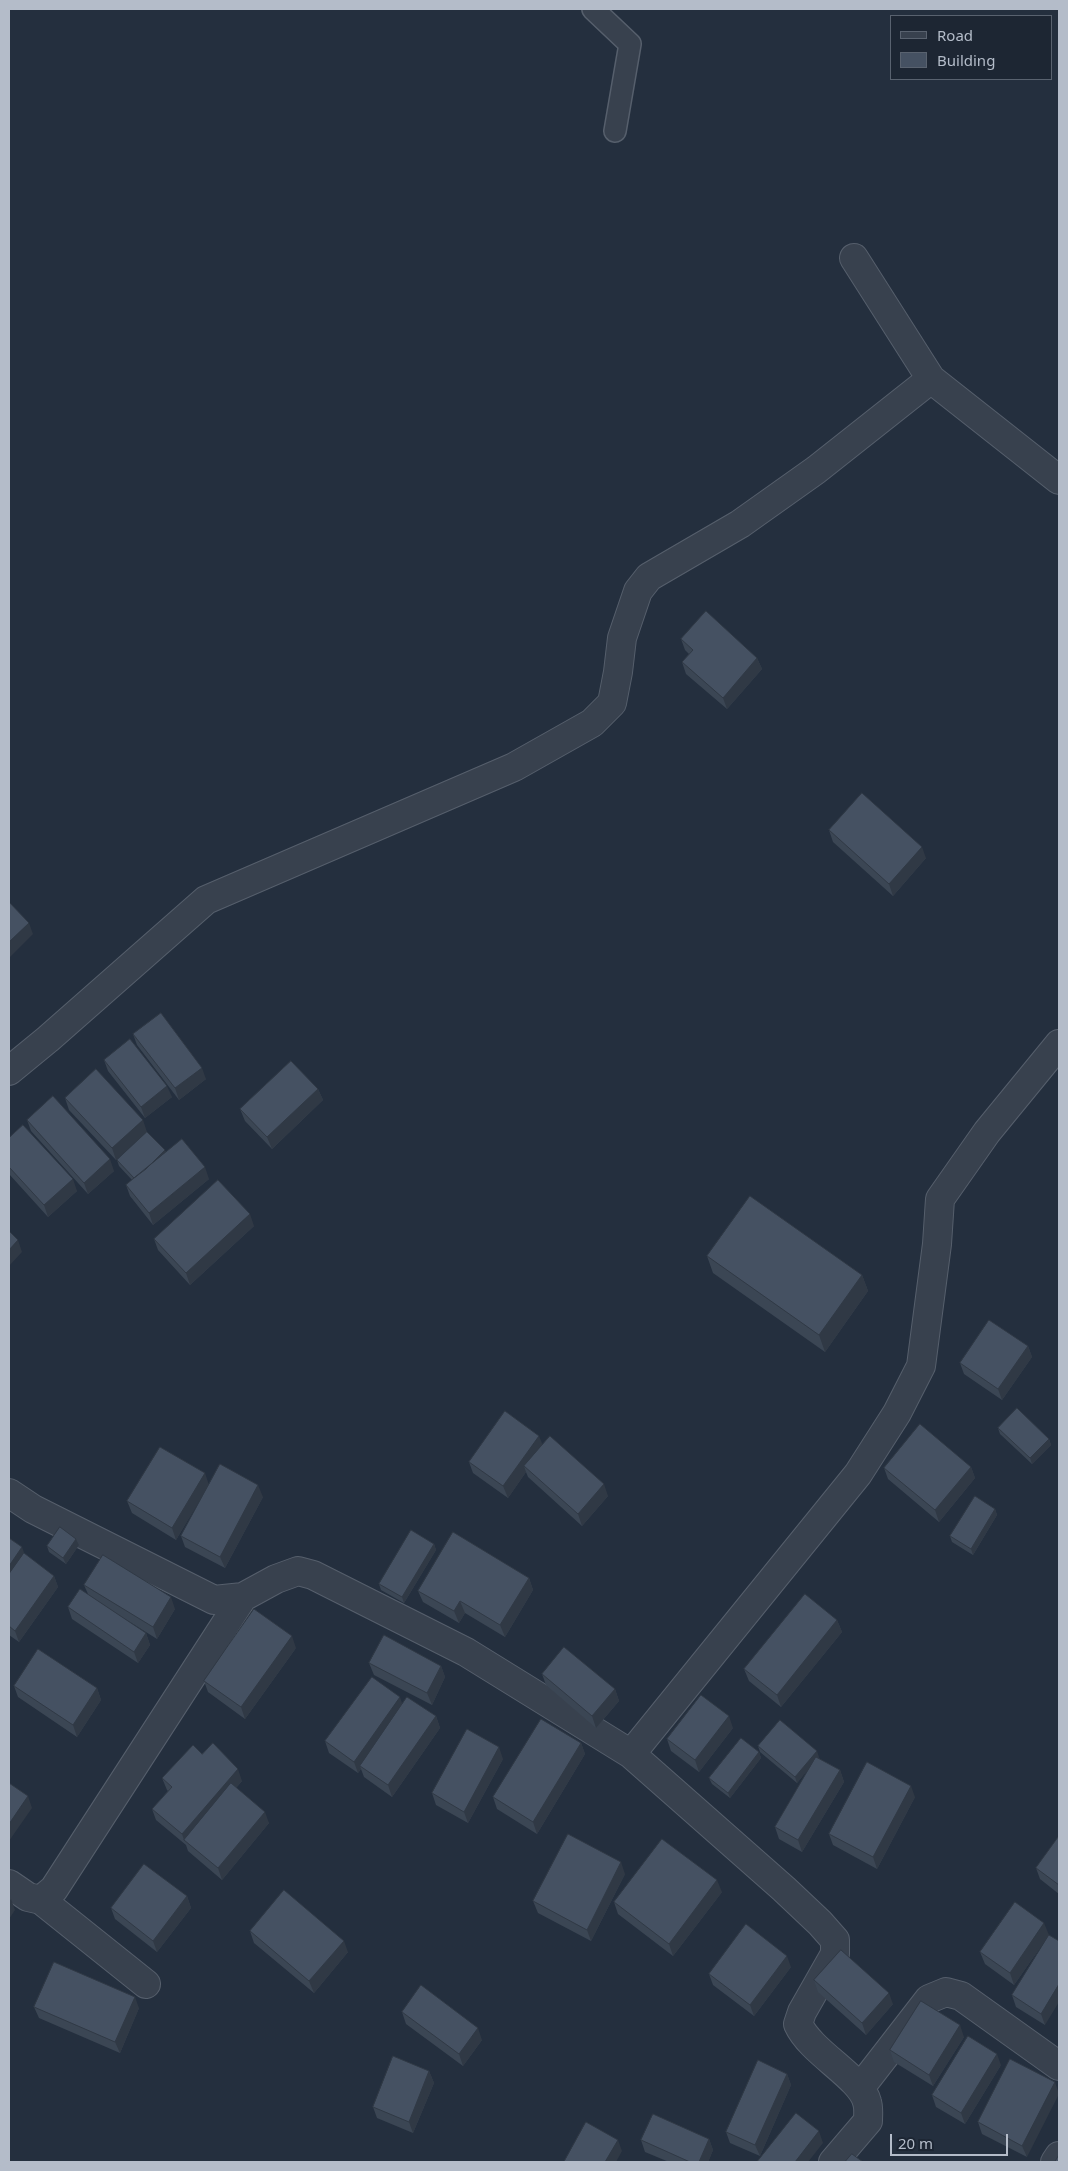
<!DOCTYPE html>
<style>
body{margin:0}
#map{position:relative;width:1068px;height:2171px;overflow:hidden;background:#242f3e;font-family:"Noto Sans",sans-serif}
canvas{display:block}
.frame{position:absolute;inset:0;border:10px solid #b4bcc9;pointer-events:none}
.legend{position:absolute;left:890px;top:15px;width:162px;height:65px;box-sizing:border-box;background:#1d2633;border:1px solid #59626f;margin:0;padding:6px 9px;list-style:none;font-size:15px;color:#b4bcc9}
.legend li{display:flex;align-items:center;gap:10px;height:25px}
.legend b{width:25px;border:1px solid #59626f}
.scale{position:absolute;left:890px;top:2134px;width:118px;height:22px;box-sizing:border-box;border:2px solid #b4bcc9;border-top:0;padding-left:6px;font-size:15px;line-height:18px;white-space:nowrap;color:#b4bcc9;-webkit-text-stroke:4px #1d2633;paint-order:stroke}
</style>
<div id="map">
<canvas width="1068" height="2171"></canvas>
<div class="frame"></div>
<ul class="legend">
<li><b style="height:6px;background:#38414e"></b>Road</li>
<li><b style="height:14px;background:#455162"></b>Building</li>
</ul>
<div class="scale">20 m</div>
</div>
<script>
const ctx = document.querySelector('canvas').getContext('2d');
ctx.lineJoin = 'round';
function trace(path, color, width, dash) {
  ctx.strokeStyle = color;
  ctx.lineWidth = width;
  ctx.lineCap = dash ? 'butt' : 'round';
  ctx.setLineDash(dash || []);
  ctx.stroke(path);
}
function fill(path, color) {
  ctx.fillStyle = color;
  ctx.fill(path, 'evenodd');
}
const service = new Path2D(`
 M593 9 630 44 615 131`);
const minor = new Path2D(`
 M854 258 931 379 1059 480
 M9 1071 48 1039 206 900 514 767 592 723 612 703 618 672 622 638 638 591 649 577 740 524 816 470 931 379
 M9 1493 33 1509 214 1600 243 1597 276 1579 298 1571 313 1575 466 1652 631 1754 784 1889 820 1923 835 1940V1954L802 2012 798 2024C811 2053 861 2077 867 2102 869 2108 868 2115 868 2121L833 2162
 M631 1754 858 1474 897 1413 921 1366 937 1244 940 1199 987 1132 1059 1044
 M9 1884 28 1897 41 1900 146 1984
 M41 1900 54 1889 243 1597
 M860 2088 929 1999 946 1992 961 1996 1059 2066
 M1055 2162 1059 2156`);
trace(service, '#565f6c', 24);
trace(minor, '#565f6c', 30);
trace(service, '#38414e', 21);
trace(minor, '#38414e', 28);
fill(new Path2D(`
 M681 639 757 658 762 669 727 709 686 674 682 662 689 654 685 650Z
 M829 830 926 858 893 896 833 842Z
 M133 1034 206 1079 179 1100 137 1045Z
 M104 1060 172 1097 145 1118 108 1071Z
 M318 1089 323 1100 272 1149 245 1121 240 1109Z
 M65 1098 147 1132 166 1152 209 1179 153 1225 130 1196 126 1185 132 1180 119 1166 117 1160 139 1138 116 1160 69 1110Z
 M27 1120 114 1171 88 1194 31 1131Z
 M9 1138 77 1191 48 1217 9 1174Z
 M254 1226 190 1285 158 1250 154 1239Z
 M707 1256 862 1275 868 1291 825 1352 713 1273Z
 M1028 1346 1032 1357 1002 1400 964 1374 960 1363Z
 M998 1428 1049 1439 1051 1445 1032 1464 1000 1434Z
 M543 1445 608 1496 582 1526 528 1477 526 1472 508 1498 473 1473 469 1462Z
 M971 1467 975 1478 939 1522 888 1479 884 1468Z
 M209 1484 263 1497 225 1568 185 1547 181 1536 202 1496 176 1540 132 1513 127 1501Z
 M995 1509 997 1515 973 1555 952 1542 950 1536Z
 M9 1538 24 1554 54 1576 58 1587 19 1642 9 1635Z
 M76 1539 79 1545 66 1564 49 1552 47 1546Z
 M434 1544 436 1550 404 1603 381 1590 379 1584Z
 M529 1578 533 1590 505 1637 465 1613 459 1623 423 1602 418 1591Z
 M84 1585 175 1609 157 1639 122 1617 146 1633 150 1645 138 1663 72 1619 68 1607 88 1594Z
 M837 1620 842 1632 781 1707 749 1681 744 1669Z
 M296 1648 245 1719 208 1692 204 1681Z
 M369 1663 441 1666 445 1677 432 1705 374 1675Z
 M542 1674 615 1689 619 1701 596 1728 546 1685Z
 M14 1686 97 1688 101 1700 77 1737 18 1697Z
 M402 1704 436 1716 440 1728 392 1797 364 1777 361 1769 358 1773 329 1753 325 1741Z
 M733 1728 699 1772 671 1751 667 1739Z
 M581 1743 585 1754 537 1834 497 1809 493 1797Z
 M758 1746 819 1757 818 1758 840 1770 844 1782 802 1852 779 1839 775 1827 809 1768 797 1783 760 1752Z
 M759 1752 761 1758 730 1798 712 1784 709 1778Z
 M202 1754 242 1781 236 1788 269 1823 222 1880 188 1851 186 1845 156 1820 152 1809 168 1791 167 1790 162 1778Z
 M503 1759 468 1823 436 1805 432 1793Z
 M915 1797 877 1869 833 1845 829 1834Z
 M1059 1836V1894L1040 1879 1036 1868Z
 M625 1874 591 1941 538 1913 533 1901Z
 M722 1892 673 1956 618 1914 614 1902Z
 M187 1896 191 1908 157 1952 115 1919 111 1908Z
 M250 1931 348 1952 314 1993 254 1943Z
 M1049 1935 1014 1985 985 1964 980 1952Z
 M1049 1935 1045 2025 1016 2007 1012 1995Z
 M791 1967 754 2016 713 1985 709 1974Z
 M814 1980 893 2004 866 2035 818 1992Z
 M34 2007 139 2008 120 2053 39 2018Z
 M402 2012 482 2040 463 2066 406 2024Z
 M964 2037 933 2086 894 2062 890 2050Z
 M1010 2059 1027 2157 982 2134 978 2122Z
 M1001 2065 965 2124 936 2107 932 2095Z
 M429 2071 434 2083 413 2133 377 2118 373 2107Z
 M787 2074 791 2085 760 2156 730 2143 726 2132Z
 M709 2139 713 2150 708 2162H669L645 2152 641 2140Z`), '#3b4654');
fill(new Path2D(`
 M757 658 762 669 727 709 723 698Z
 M922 847 926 858 893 896 889 884Z
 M29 923 33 934 9 958V942Z
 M202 1068 206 1079 179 1100 175 1088Z
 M167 1086 172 1097 145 1118 141 1107Z
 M318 1089 323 1100 272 1149 267 1137Z
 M143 1120 147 1132 116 1160 112 1148Z
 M165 1150 167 1156 135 1179Z
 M110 1159 114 1171 88 1194 84 1183Z
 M205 1167 209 1179 153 1225 149 1213Z
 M73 1179 77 1191 48 1217 44 1205Z
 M250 1214 254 1226 190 1285 186 1273Z
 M18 1240 22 1252 9 1266V1250Z
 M862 1275 868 1291 825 1352 819 1335Z
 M1028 1346 1032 1357 1002 1400 998 1389Z
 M539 1436 544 1448 524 1466 526 1472 508 1498 503 1486Z
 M1049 1439 1051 1445 1032 1464 1030 1458Z
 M971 1467 975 1478 939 1522 935 1510Z
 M205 1473 209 1485 176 1540 172 1528Z
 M604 1484 608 1496 582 1526 578 1514Z
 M258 1485 263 1497 225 1568 220 1557Z
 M995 1509 997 1515 973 1555 971 1549Z
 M76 1539 79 1545 66 1564 63 1558Z
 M434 1544 436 1550 404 1603 402 1597Z
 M22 1547 26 1558 9 1584V1566Z
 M54 1576 58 1587 19 1642 15 1631Z
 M529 1578 533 1590 505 1637 500 1625Z
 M171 1597 175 1609 157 1639 153 1627Z
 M460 1601 465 1613 459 1623 454 1611Z
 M837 1620 842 1632 781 1707 777 1695Z
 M146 1633 150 1645 138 1663 134 1652Z
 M292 1636 296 1648 245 1719 241 1707Z
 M441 1666 445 1677 432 1705 427 1693Z
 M97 1688 101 1700 77 1737 73 1725Z
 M615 1689 619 1701 596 1728 592 1716Z
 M400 1697 404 1709 360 1766 361 1769 358 1773 354 1762Z
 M436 1716 440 1728 392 1797 388 1785Z
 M729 1716 733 1728 699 1772 695 1760Z
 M581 1743 585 1754 537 1834 533 1822Z
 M499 1747 503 1759 468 1823 464 1812Z
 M817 1751 819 1757 797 1783 795 1777Z
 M759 1752 761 1758 730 1798 728 1793Z
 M238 1769 242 1781 188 1843 184 1840 182 1834Z
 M840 1770 844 1782 802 1852 798 1840Z
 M911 1786 915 1797 877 1869 873 1857Z
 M28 1796 32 1808 9 1841V1824Z
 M265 1812 269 1823 222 1880 218 1868Z
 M621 1862 625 1874 591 1941 587 1930Z
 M717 1880 722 1892 673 1956 669 1944Z
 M187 1896 191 1908 157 1952 153 1941Z
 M11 1899 15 1910 9 1919V1902Z
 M1044 1923 1049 1935 1014 1985 1010 1973Z
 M344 1941 348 1952 314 1993 309 1981Z
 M787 1956 791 1967 754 2016 750 2005Z
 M1059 1984V2002L1045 2025 1041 2014Z
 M889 1993 893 2004 866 2035 862 2023Z
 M135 1997 139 2008 120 2053 115 2042Z
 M960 2025 964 2037 933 2086 929 2075Z
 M478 2028 482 2040 463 2066 459 2054Z
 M997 2054 1001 2065 965 2124 961 2113Z
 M429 2071 434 2083 413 2133 409 2122Z
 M787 2074 791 2085 760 2156 755 2145Z
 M1055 2082 1059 2094 1027 2157 1022 2146Z
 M819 2131 823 2143 808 2162H795Z
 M709 2139 713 2150 708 2162H699Z
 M618 2140 622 2151 616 2162H605Z`), '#303945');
const building = new Path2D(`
 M706 611 757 658 723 698 682 662 693 650 681 639Z
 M862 793 922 847 889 884 829 830Z
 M9 902 29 923 9 942Z
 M161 1013 202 1068 175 1088 133 1034Z
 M130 1039 167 1086 141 1107 104 1060Z
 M291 1061 318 1089 267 1137 240 1109Z
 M96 1069 143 1120 112 1148 65 1098Z
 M53 1096 110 1159 84 1183 27 1120Z
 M23 1125 73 1179 44 1205 9 1167V1138Z
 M147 1132 165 1150 146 1169 134 1178 117 1160Z
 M182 1139 205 1167 149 1213 126 1185Z
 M218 1180 250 1214 186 1273 154 1239Z
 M750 1196 862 1275 819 1335 707 1256Z
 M9 1231 18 1240 9 1250Z
 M989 1320 1028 1346 998 1389 960 1363Z
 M1017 1408 1049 1439 1030 1458 998 1428Z
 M505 1411 539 1436 503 1486 469 1462Z
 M920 1424 971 1467 935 1510 884 1468Z
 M550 1436 604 1484 578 1514 524 1466Z
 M160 1447 205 1473 172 1528 127 1501Z
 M220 1464 258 1485 220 1557 181 1536Z
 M975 1496 995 1509 971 1549 950 1536Z
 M60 1527 76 1539 63 1558 47 1546Z
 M411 1530 434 1544 402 1597 379 1584Z
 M453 1532 529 1578 500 1625 460 1601 454 1611 418 1591Z
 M9 1538 22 1547 9 1566Z
 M24 1553 54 1576 15 1631 9 1626V1574Z
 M103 1555 171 1597 153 1627 84 1585Z
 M80 1589 146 1633 134 1652 68 1607Z
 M805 1594 837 1620 777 1695 744 1669Z
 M254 1609 292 1636 241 1707 204 1681Z
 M384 1635 441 1666 427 1693 369 1663Z
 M564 1647 615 1689 592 1716 542 1674Z
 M38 1649 97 1688 73 1725 14 1686Z
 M372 1677 400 1697 354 1762 325 1741Z
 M701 1695 729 1716 695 1760 667 1739Z
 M407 1697 436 1716 388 1785 360 1766Z
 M541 1719 581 1743 533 1822 493 1797Z
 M780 1720 817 1751 795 1777 758 1746Z
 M467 1729 499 1747 464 1812 432 1793Z
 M741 1738 759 1752 728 1793 709 1778Z
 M213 1743 238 1769 182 1834 152 1809 172 1787 162 1778 193 1745 202 1754Z
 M816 1757 840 1770 798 1840 775 1827Z
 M867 1762 911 1786 873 1857 829 1834Z
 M9 1783 28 1796 9 1824Z
 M231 1783 265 1812 218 1868 184 1840Z
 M568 1834 621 1862 587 1930 533 1901Z
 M1059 1836V1885L1036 1868Z
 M662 1839 717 1880 669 1944 614 1902Z
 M144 1864 187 1896 153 1941 111 1908Z
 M284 1890 344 1941 309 1981 250 1931Z
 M1015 1902 1044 1923 1010 1973 980 1952Z
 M746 1924 787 1956 750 2005 709 1974Z
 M1049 1935 1059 1941V1984L1041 2014 1012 1995Z
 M841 1950 889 1993 862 2023 814 1980Z
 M54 1962 135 1997 115 2042 34 2007Z
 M421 1985 478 2028 459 2054 402 2012Z
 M921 2001 960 2025 929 2075 890 2050Z
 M968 2036 997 2054 961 2113 932 2095Z
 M393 2056 429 2071 409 2122 373 2107Z
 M1010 2059 1055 2082 1022 2146 978 2122Z
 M758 2060 787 2074 755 2145 726 2132Z
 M796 2113 819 2131 795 2162H757Z
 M653 2114 709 2139 699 2162H690L641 2140Z
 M586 2122 618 2140 605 2162H564Z
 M852 2154 863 2162H845Z
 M1059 2155V2162H1055Z`);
fill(building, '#455162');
trace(building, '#303945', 1);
</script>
